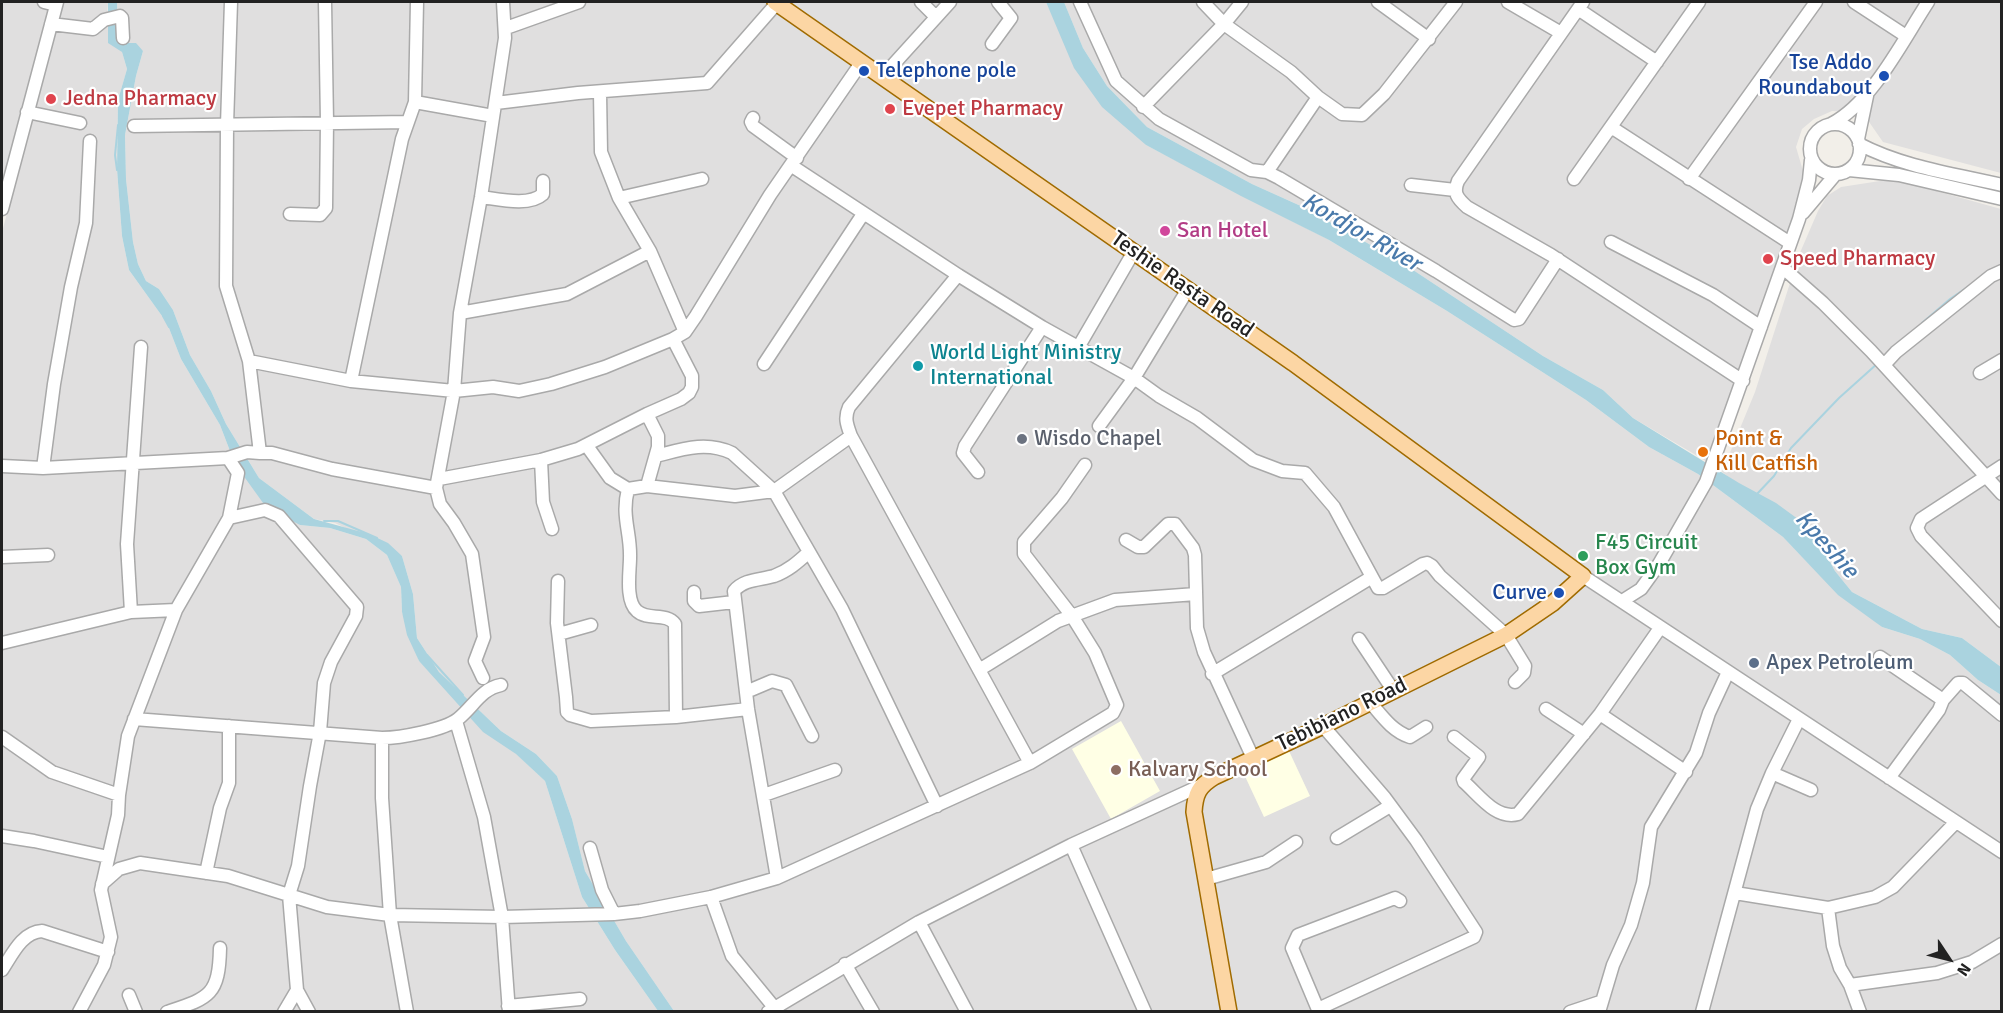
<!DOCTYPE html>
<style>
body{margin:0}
#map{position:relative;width:2003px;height:1013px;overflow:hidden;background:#f2efe9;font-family:Signika,sans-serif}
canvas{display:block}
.frame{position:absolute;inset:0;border:3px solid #222;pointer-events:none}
.north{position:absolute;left:1919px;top:929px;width:60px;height:60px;-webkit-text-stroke:4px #fff;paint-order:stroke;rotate:125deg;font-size:16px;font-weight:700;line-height:24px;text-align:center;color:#222}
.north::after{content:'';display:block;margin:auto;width:21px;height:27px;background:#222;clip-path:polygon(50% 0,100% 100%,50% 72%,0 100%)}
</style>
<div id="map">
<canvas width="2003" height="1013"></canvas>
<div class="frame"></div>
<div class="north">N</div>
</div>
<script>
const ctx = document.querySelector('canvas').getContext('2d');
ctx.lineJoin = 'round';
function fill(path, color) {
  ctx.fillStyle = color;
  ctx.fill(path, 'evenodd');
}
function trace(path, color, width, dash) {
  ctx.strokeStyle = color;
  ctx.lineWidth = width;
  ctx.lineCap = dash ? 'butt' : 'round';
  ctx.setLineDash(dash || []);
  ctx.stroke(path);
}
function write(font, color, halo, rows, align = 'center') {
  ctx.font = font + ' Signika,sans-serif';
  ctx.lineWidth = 4.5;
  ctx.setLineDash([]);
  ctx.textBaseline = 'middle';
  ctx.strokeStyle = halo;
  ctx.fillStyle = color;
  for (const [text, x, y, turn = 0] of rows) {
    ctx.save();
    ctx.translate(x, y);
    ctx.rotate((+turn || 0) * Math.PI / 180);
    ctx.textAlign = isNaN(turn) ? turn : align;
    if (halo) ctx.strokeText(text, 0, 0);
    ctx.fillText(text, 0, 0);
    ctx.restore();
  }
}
fill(new Path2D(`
 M2 2H52L2 185Z
 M64 2H108L107 18 122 52 127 69 118 100 117 169 122 236 129 270 167 323 181 359 220 425 235 464 300 525 330 528 366 539 387 555 401 587 402 612 419 661 545 781 582 897 615 950 658 1011 2 1012V232Z
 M117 2H1046L1060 31 1146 145 1329 240 1447 311 1586 400 1649 447 1698 474 1783 537 1808 563 1882 627 1920 639 1950 655 1978 680 2001 695V1011H674L626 941 585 871 572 819 557 776 536 754 501 731 439 672 417 638 413 594 402 556 335 523 314 519 259 478 226 424 211 391 190 355 173 310 159 289 146 281 138 264 133 242 126 179 125 135 136 76 143 51 128 44 118 36Z
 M1064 2H2001V173L1883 142 1867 119 1852 112 1832 111 1814 119 1802 129 1796 147 1803 171V200L1711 464 1633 418 1603 390 1543 356 1401 262 1303 207 1252 184 1147 127 1107 86 1083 48Z
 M1893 179 2001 209V667L1962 638 1922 629 1852 592 1835 571 1822 547 1722 472 1755 392 1799 255 1818 211 1827 196 1841 187Z`), '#e0dfdf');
fill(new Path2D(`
 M1121 721 1160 791 1111 819 1072 749Z
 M1289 751 1310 796 1264 817 1243 772Z`), '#ffffe5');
fill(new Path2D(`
 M108 2H117L118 36 128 43H136L143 51 136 76 125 135 126 179 133 242 138 264 146 281 159 289 173 310 190 355 211 391 226 424 259 478 314 519 369 534 388 543 402 556 413 594 417 638 439 672 501 731 536 754 557 776 572 819 585 871 626 941 674 1011H658L615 950 582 897 545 781 516 754 483 732 419 661 407 635 402 612 401 587 387 555 366 539 330 528 300 525 266 507 235 464 220 425 181 359 167 323 129 270 122 236 117 169 118 100 127 69 122 52 108 43Z
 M1046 2H1064L1083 48 1107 86 1147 127 1252 184 1303 207 1401 262 1543 356 1603 390 1633 418 1739 483 1776 503 1802 522 1822 547 1835 571 1852 592 1922 629 1962 638 2001 667V695L1978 680 1950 655 1920 639 1882 627 1838 595 1783 537 1698 474 1649 447 1586 400 1447 311 1329 240 1241 196 1146 145 1102 107 1074 68Z`), '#aad3df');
trace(new Path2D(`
 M117 170 115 155 118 125
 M163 316 169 327
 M1922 323 1950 299 1972 284
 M1756 495 1774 476 1791 448 1839 398 1878 363
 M324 521H338L377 538
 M427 655 463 695`), '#aad3df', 2);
const minor = new Path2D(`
 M44 2 56 5
 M231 2 227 125 226 286 249 361 260 453H272L332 469 436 488
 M921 2 936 17
 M1080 2 1116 81 1159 119 1251 170 1267 172 1279 178 1436 271 1514 320 1519 319 1558 259
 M1203 2 1224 24 1291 72 1318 97 1342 114 1362 115 1384 94 1456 2
 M1378 2 1429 39
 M1508 2 1561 33
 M1583 2 1458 181C1453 193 1457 198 1467 207L1551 255 1743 381
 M1854 2 1906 36
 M1578 9 1657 62
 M51 24 93 29 104 20 120 16 122 18 123 38
 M506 28 579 2
 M992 44 1011 18 998 2
 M882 77 950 2
 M600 93 601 152 619 198
 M415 102 493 116
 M496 103 578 93 707 83 777 3
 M1143 107 1224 24 1242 2
 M27 112 80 123
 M753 118 751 122 753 126 797 158
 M1810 149a25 25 0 1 1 50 0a25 25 0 1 1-50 0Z
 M1831 124C1872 103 1903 40 1928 2
 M134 126 408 122
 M1611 127 1790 243
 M1858 139 1867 96
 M1859 144C1903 167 1954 174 2002 185
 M792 166 958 275 1042 327 1134 378 1159 396 1197 418 1253 460 1282 471 1305 473 1334 507 1372 577 1212 674
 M1849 170 1899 175 2002 199
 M1267 172 1318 97
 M1574 179 1699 2
 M1689 179 1816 2
 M1411 185 1455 190
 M481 197C498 199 529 207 543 194V181
 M2 209 57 2
 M1803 213 1835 175
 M290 214 320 215 326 208 327 122 325 2
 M1611 242 1713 295 1761 327
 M650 251 685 332
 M1782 267 1823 303 1871 351 2002 494
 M958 275 849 407C844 418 847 425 851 436L1030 763
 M460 313 567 294 650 251 619 198 702 179
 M1079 346 1133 253
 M249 361 351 381 454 391 493 387 519 391 551 384 605 367 673 339
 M764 364 863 214
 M1884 365 1896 352 1991 276 2002 271
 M1980 373 2002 360
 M351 381 402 139 415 102 417 2
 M647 414 658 436V447L647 486
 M1099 426 1134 378 1188 289
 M587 446 610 478 628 489C621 517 631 532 630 558 630 571 625 601 637 611 648 621 666 612 675 624L676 717
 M656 456C683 449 706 441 732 453L774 491 842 609 937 806
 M541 460 543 502 552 529
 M2 466 43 468 228 458 247 452 260 453
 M2002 466 1921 519 1917 528 1921 536 2002 621
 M43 468 54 384 71 287 86 223 90 141
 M978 472 963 453 965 446 1042 327
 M439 479 541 460 578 449 647 414 681 399 689 393 692 387V376L673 339 685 332 696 316 770 195 861 63
 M628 489 647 486 735 496 774 491 851 436
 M229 518 265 510 279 516 357 607 356 616 331 662 324 683 320 732 310 786 298 866 289 895 297 990
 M1126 540 1138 547H1144L1168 524H1175L1193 548 1195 555 1197 628 1204 652 1253 758
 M2 557 48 555
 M1583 576 2002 852
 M1372 577 1378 588H1383L1423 564 1427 563 1432 566 1440 576 1506 635 1525 666 1524 673 1515 682
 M558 581 557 623 566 697 567 712 570 715 591 721 676 717 748 709
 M694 592V601L699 606 734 602
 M1622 601 1641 589 1659 564 1706 482 1799 219 1809 180 1811 160
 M131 612 127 544 141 347
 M559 634 591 625
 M1359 639 1393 690
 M2 643 131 612 176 610
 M1880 657 1943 700
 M979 670 1058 621 1115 600 1196 594
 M483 678 475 661 484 637 472 554 454 523 440 504 436 488 454 391 460 313 481 197 505 38 503 2
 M746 692 772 681 786 685 812 736
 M1370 702C1382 716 1392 731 1410 737L1426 727
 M1546 709 1584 734
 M1600 714 1686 772
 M134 719 382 738C400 738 444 730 458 719 474 706 481 689 501 685
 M456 721 484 817 502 917 509 1012
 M2 737 52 772 119 795
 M1454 737 1479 757 1463 779 1464 782C1479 795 1496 820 1518 814L1600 714 1660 628
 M382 738V798L390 915 407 1012
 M1772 773 1811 790
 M1889 778 1939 710 1943 700 1958 683H1963L2002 715
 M764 795 835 770
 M2 836 34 841 108 857
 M1337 838 1390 806
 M1071 845 1145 1012
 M590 848 602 890 614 914 640 911 711 897 777 878 1030 763 1113 713 1117 705 1095 653 1072 616 1024 554V542L1062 498 1085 465
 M206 873 220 808 229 783V726
 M777 878 748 709 734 591C744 579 760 580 774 576 788 571 798 562 809 552
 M1206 879 1266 862 1296 842
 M102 884 119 869 140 863 228 876 327 907 390 915 502 917 614 914
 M1735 893 1828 908 1875 897 1893 887 1955 823
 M711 897 732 956 778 1012
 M1828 908 1833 946 1840 968 1850 985 1860 1012
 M919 922 967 1012
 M845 964 873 1012
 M2 970C12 955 22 932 42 931L108 952
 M1850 985 1937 973 1972 962 2002 944
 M129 995 136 1012
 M508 1006 580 999
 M1318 1009 1474 937 1476 932 1416 840 1385 798 1323 726
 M79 1012 104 965 111 937 101 890 118 815 119 795 128 736 176 610 229 518 238 473 228 458
 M167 1012C209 998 219 996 220 948
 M284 1012 297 990 309 1012
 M768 1012 919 922 1071 845 1202 785
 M1319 1012 1292 948 1298 935 1395 898 1400 901
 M1570 1012 1600 1002
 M1599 1012 1613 965 1631 925 1643 883 1651 827 1696 753 1709 713 1728 672
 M1702 1012 1757 809 1772 773 1799 719`);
const major = new Path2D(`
 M775 2 1293 363 1583 576 1553 603 1506 635 1323 726 1214 777C1199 786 1195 794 1194 812L1229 1012`);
trace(minor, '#a9a9a9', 15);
trace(major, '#a06b00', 18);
trace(minor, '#fff', 12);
trace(major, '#fcd6a4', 15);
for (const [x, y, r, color] of [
 [864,71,6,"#1a4fb4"],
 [1884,76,6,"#1a4fb4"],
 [51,99,6,"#e0444e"],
 [890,109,6,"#e0444e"],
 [1165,231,6,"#d1479c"],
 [1768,259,6,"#e0444e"],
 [918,366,6,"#0f9aa8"],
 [1022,439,6,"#6b7280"],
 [1703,452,6,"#e8710a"],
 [1583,556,6,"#2e9e5b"],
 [1559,593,6,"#1a4fb4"],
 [1754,663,6,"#5c6f8a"],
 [1116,770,6,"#8d6e63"]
]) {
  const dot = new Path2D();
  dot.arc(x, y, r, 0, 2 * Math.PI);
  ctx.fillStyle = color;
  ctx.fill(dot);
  trace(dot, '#fff', 2);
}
write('22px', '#164399', '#fff', [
 ["Tse Addo",1872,63],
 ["Roundabout",1872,88],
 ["Telephone pole",876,71,"left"],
 ["Curve",1547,593]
], 'right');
write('22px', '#be3a42', '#fff', [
 ["Jedna Pharmacy",63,99],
 ["Evepet Pharmacy",902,109],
 ["Speed Pharmacy",1780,259]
], 'left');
write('22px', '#b23c85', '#fff', [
 ["San Hotel",1177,231]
], 'left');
write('22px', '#222', '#fff', [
 ["Teshie Rasta Road",1182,285,35],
 ["Tebibiano Road",1342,715,-26]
]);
write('22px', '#0d838f', '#fff', [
 ["World Light Ministry",930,353],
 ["International",930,378]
], 'left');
write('22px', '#5b616d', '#fff', [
 ["Wisdo Chapel",1034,439]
], 'left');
write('22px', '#c56008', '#fff', [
 ["Point &",1715,439],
 ["Kill Catfish",1715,464]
], 'left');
write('22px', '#27864d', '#fff', [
 ["F45 Circuit",1595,543],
 ["Box Gym",1595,568]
], 'left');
write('22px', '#4e5e75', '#fff', [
 ["Apex Petroleum",1766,663]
], 'left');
write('22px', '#785e54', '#fff', [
 ["Kalvary School",1128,770]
], 'left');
write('italic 24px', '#4a7aab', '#fff', [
 ["Kordjor River",1361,233,30],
 ["Kpeshie",1826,545,48]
]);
</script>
